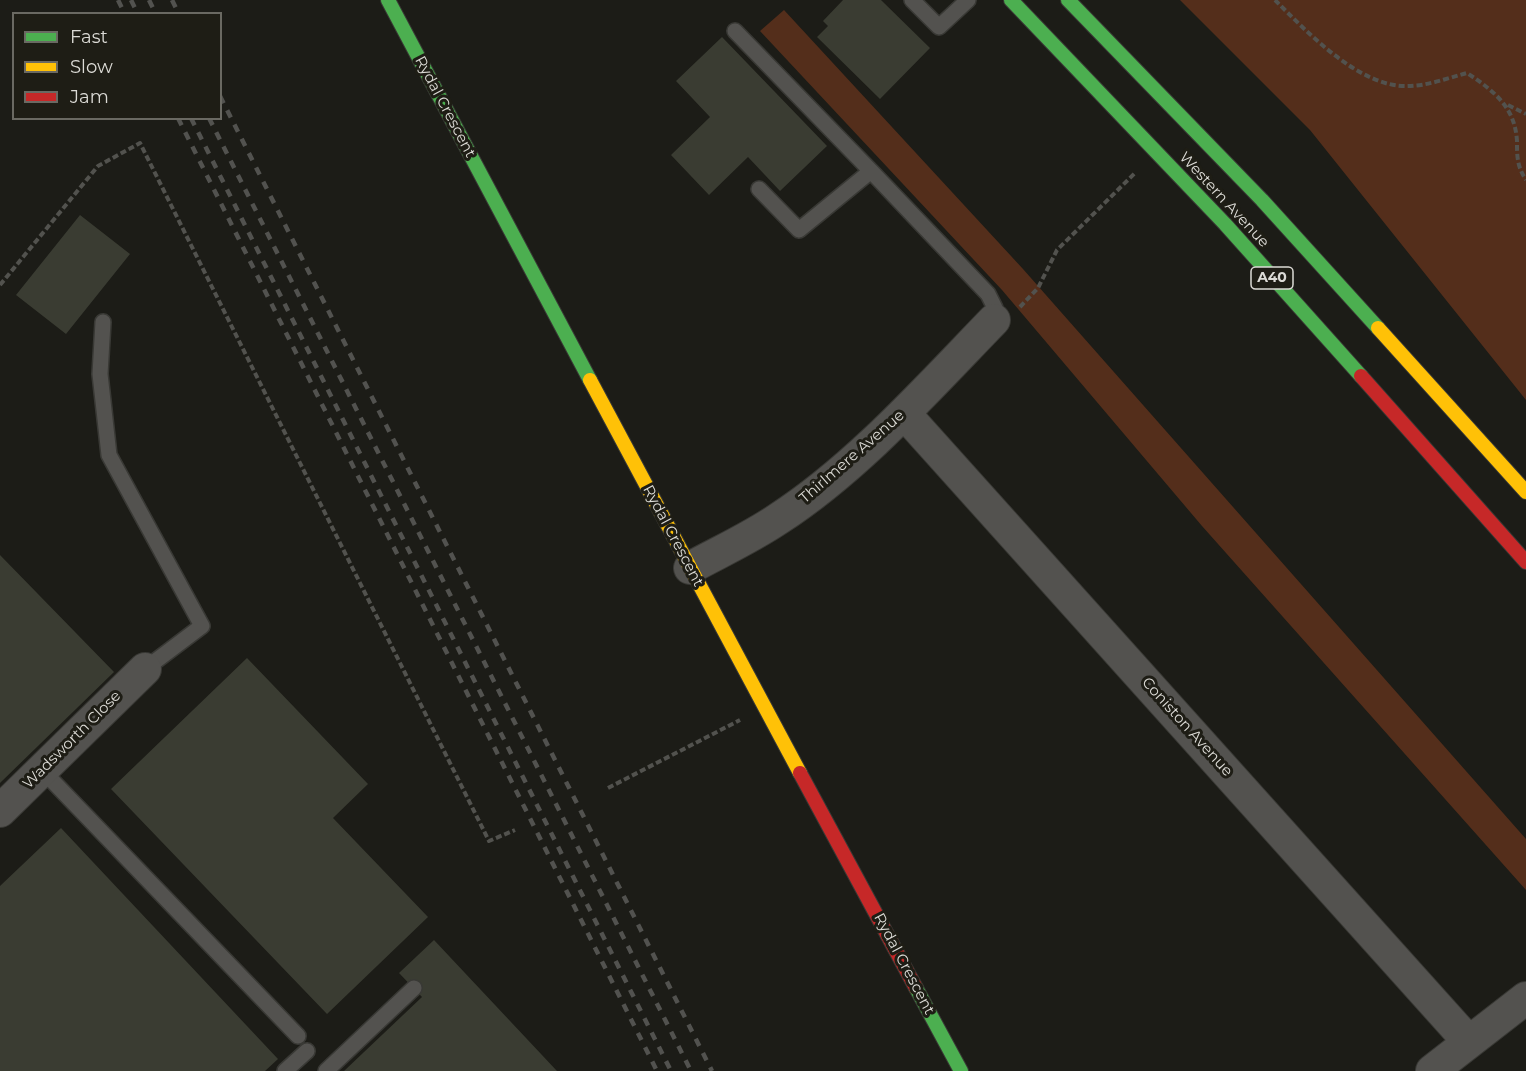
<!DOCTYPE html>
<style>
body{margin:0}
#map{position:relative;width:1526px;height:1071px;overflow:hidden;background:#1c1c17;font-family:Montserrat,sans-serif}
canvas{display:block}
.legend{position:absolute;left:12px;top:12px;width:210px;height:108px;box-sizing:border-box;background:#1e1d15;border:2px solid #6a6962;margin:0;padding:8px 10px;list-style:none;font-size:18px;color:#dcdbd6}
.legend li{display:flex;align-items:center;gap:12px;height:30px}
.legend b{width:30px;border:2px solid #6a6962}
</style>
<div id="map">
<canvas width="1526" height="1071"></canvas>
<ul class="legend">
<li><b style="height:8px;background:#4caf50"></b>Fast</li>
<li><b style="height:8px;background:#ffc107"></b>Slow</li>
<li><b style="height:8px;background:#c62828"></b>Jam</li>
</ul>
</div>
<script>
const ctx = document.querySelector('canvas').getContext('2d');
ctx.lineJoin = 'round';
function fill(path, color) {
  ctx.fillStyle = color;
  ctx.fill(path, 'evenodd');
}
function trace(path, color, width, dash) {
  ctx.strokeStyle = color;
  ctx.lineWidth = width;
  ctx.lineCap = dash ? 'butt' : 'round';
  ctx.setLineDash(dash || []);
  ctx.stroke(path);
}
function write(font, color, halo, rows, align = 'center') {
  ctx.font = font + ' Montserrat,sans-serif';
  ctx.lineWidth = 6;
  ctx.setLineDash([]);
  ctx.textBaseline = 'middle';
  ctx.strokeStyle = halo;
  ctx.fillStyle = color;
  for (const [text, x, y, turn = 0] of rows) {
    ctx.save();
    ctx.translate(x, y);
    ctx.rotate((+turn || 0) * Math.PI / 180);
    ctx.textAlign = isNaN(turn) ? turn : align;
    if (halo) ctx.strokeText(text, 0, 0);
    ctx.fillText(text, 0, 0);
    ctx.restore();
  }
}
fill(new Path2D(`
 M1180 0H1526V400L1310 130Z
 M784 10 1023 269 1526 839V890L1202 526 1002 290 760 31Z`), '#542e1b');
fill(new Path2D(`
 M843 0H881L930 48 880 99 817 37 828 26 823 21Z
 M722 37 827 146 780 191 748 157 709 195 671 155 710 117 676 81Z
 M80 215 130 254 66 334 16 295Z
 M0 555 114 672 0 783Z
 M247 658 368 784 333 818 428 917 327 1014 111 789Z
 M61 828 278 1059 265 1071H0V886Z
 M434 940 557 1071H344L422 997 399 973Z`), '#3a3c32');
const lane = new Path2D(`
 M912 0 939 27 968 0
 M735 31 871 171
 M759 189 799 230 871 171 988 294 995 308 994 320
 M103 322 100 374 109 455 202 626 145 669
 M42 770 298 1036
 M285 1071 307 1051
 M326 1071 414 988`);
const street = new Path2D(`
 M904 413 1469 1042
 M690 568C719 552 750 538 778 519 857 468 928 388 994 320
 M0 811 145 669
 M1432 1071 1526 998`);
const fast = new Path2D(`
 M388 0 590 380
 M1011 0 1225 224 1361 376
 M1068 0 1262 200 1378 328
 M916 988 961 1071`);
const slow = new Path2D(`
 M1378 328 1526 492
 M590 380 800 773`);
const jam = new Path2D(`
 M1361 376 1526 562
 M800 773 916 988`);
trace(lane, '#393935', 18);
trace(street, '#393935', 34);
trace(fast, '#393935', 16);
trace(slow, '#393935', 16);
trace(jam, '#393935', 16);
trace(new Path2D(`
 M1275 0C1307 32 1360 88 1408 86 1427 86 1448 78 1467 73 1494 91 1515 107 1517 141 1517 157 1517 166 1526 180
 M1508 105 1526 114
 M0 285 98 166 140 143 489 841 515 830
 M1020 307 1038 288 1057 250 1135 173
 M608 788 740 720`), '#52524e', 4, [6, 3]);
trace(lane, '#53524f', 15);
trace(street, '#53524f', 32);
trace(fast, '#4caf50', 14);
trace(slow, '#ffc107', 14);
trace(jam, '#c62828', 14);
trace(new Path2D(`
 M118 0 125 14
 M131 0 138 14
 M149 0 156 14
 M172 0 179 14
 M220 96 712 1071
 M178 118 657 1071
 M191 118 671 1071
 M209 118 691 1071`), '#52524f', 4.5, [8, 8]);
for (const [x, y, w] of [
 [1272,278,42]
]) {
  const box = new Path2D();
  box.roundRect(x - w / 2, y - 11, w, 22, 4.5);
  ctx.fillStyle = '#1e1d15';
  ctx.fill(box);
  trace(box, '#dcdbd6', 1.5);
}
write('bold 14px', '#dcdbd6', null, [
 ["A40",1272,278]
]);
write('15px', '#dcdbd6', '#1e1d15', [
 ["Rydal Crescent",445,107,62],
 ["Western Avenue",1224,200,47],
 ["Thirlmere Avenue",852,457,-41],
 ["Rydal Crescent",673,536,62],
 ["Coniston Avenue",1187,727,48],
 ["Wadsworth Close",72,740,-45],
 ["Rydal Crescent",904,964,62]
]);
</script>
